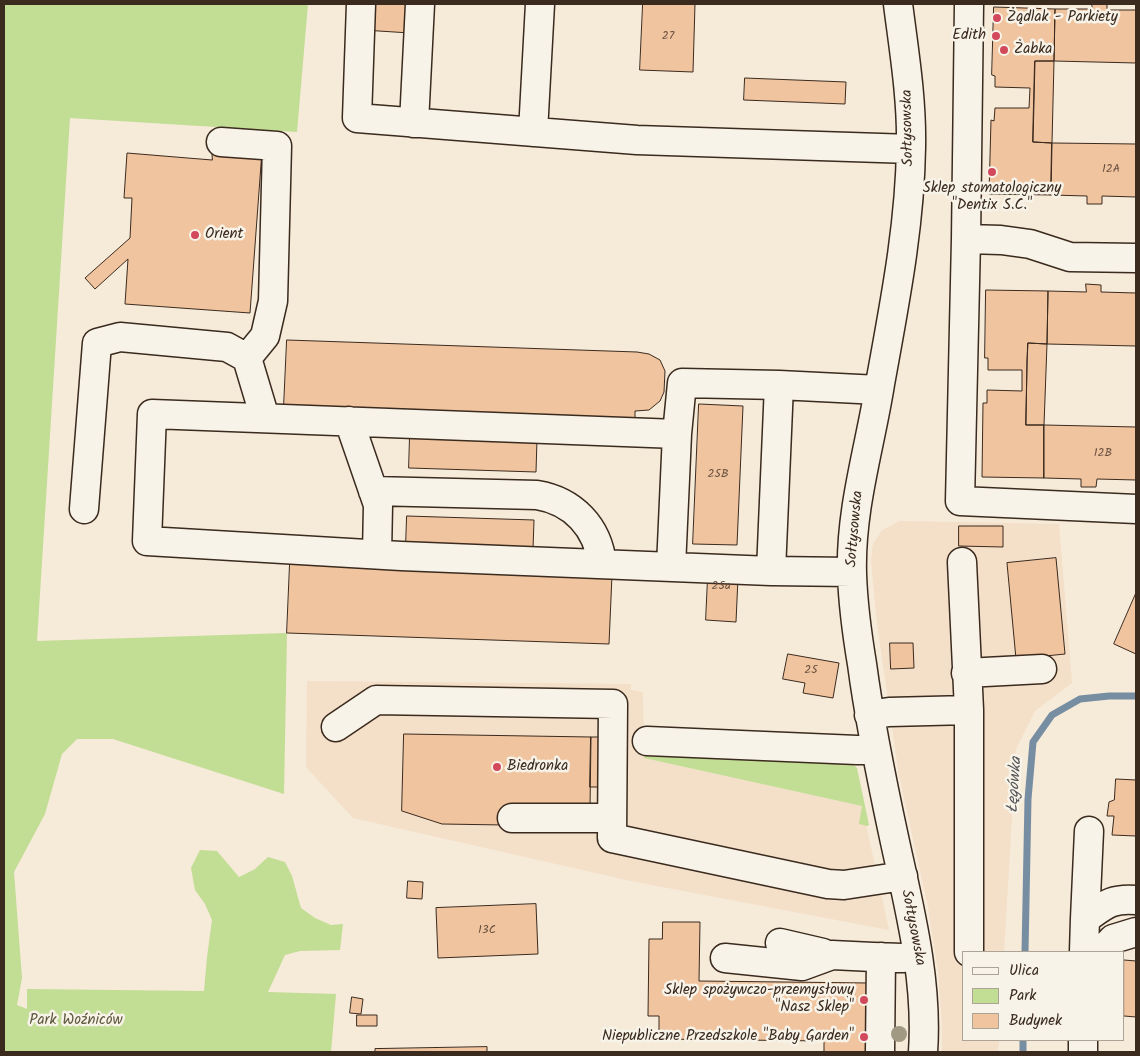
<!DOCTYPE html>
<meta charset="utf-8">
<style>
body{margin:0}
#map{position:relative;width:1140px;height:1056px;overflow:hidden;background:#f6ead9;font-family:Kalam,sans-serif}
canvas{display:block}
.frame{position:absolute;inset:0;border:5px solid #3b2a1e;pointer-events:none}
.legend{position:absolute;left:962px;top:951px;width:162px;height:90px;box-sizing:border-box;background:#f7f3e8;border:1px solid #aca397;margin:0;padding:6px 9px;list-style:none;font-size:15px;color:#3b2a1e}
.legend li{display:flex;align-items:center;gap:10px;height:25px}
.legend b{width:25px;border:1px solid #aca397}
</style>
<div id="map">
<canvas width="1140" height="1056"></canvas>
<div class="frame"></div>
<ul class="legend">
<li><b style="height:6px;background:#f7f3e8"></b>Ulica</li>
<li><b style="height:14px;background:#c2dd94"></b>Park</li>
<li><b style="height:14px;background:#f0c49f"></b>Budynek</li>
</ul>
</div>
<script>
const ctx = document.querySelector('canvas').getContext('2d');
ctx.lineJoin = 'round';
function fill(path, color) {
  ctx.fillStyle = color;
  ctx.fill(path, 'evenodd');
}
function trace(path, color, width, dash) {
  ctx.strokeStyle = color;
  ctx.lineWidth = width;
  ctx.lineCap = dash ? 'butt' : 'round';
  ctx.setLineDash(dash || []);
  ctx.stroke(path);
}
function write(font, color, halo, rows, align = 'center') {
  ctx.font = font + ' Kalam,sans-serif';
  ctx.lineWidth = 5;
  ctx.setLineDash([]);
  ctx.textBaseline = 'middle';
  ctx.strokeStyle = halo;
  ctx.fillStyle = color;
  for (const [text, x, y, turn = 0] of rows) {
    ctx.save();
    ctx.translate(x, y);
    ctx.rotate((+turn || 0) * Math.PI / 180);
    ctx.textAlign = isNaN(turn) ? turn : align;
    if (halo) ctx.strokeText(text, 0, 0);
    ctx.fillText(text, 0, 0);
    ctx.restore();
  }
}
fill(new Path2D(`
 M900 521 1059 524 1072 683 1035 711 1016 749 1004 952H964V1040H999L998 1052H942V1025L938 971 928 907 899 775 877 624 871 560 873 544 882 530Z
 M307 681 631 684V690L643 692 644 758 862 806 889 930 631 881 353 818 306 767Z`), '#f4dfc8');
fill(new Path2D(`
 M4 4H308L297 132 70 118 37 641 287 633 284 794 113 739H77L62 754 45 814 14 872 22 978 17 1005 27 1009V989L204 991 207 957 212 920 205 904 195 890 191 868 200 850 217 851 239 877 255 869 268 857 285 862 292 876 301 908 315 918 331 925 343 924 340 950 300 951 285 955 268 992 336 994 331 1052H4Z
 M644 756 829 761 854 765 857 768 869 825 867 826 859 824 862 806 644 758Z`), '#c2dd94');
trace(new Path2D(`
 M1025 952 1028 799 1033 742 1052 715 1080 699 1109 696H1136
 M1023 1052V1040`), '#768da2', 7);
const building = new Path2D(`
 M365 4H411L410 33 363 30Z
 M643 4H695L693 72 640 70Z
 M1092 4H1107V10H1136V63L1054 61 1055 9H1092Z
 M994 7 1055 9 1054 61H1035L1033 142 1052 143 1051 195 989 194 991 120 994 121 995 108H1029L1030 88 995 87V76L992 75Z
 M1035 61H1054L1052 143 1033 142Z
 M745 78 846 82 845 104 744 100Z
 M1052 143 1136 144V197L1102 196V204H1087V196L1051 195Z
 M212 148 262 151 250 313 125 304 128 259 95 289 85 278 130 238 132 198H124L127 153 212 160Z
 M1086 284 1101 285V292L1136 293V346L1047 344 1048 291 1086 292Z
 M986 290 1048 291 1047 344 1028 343 1027 360 1026 425H1044V478L982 477 983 403H987V390L1022 391V370H988V358H985Z
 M287 340 637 352 649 354 660 360 665 371 664 392 660 401 649 410 635 411V419L284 406Z
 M1028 343 1047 344 1044 425H1026Z
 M699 404 743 406 737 545 693 544Z
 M1044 425 1136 427V480L1097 479 1096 487H1081V479L1044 478Z
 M410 435 537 439 536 472 409 468Z
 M407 516 534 520 533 549 406 545Z
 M959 526H1003V547L959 546Z
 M1056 558 1065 654 1016 659 1007 563Z
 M290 563 612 575 609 644 287 633Z
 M708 577 738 578 736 622 706 620Z
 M1136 593V654L1114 644Z
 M890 643H913L914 668 891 669Z
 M788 654 839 663 833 698 803 693 805 683 783 679Z
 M404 734 591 737 590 807 505 805 504 825 442 824 402 811Z
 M591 737H605L604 787H590Z
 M1116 779 1136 780V836L1112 835 1114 816H1107L1109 802 1114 800Z
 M408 881 423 882 422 899 407 898Z
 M536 904 538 954 438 958 436 908Z
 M663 922H700L699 981 869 983 868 1052H824V1041L659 1039V1016H648L649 939H662Z
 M1124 960 1136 961V1017L1124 1016Z
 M352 997 363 999 361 1014 350 1013Z
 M357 1015H377V1026H357Z
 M487 1047V1052H375V1049Z`);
fill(building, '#f0c49f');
trace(building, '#3b2a1e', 1);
const minor = new Path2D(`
 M361 4 357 118 637 140 911 149
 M898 4C904 51 912 99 911 147 910 227 894 306 880 384 870 447 850 509 852 574 853 604 857 634 862 664 870 724 882 782 895 842 910 911 928 981 923 1052
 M969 4 966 239 960 501 1136 509
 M414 123 420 4
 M533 132 540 4
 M221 142 277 146 273 301 265 336 247 358 265 418
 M966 239 1001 240 1030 244 1070 257 1136 258
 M349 421 378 505 377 554
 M373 491 537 495C573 501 598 527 602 564
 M84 509 97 343 120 337 227 347 247 358
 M671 567 677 434
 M771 571 779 385
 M852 572 771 571 401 556 147 541 152 414 677 434 682 383 779 385 879 390
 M966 673 1042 669
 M969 710V952
 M869 715 889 712 969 710 962 562
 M336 727 376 700 613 704 612 838 828 884 844 885 903 876
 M647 741 857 750H875
 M512 818H612
 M1085 919 1089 831
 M780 943 823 953
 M1084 952 1085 919C1105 905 1111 898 1136 900
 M1101 952 1113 939 1136 932
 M725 958 802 966 832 955 873 957 902 958 918 956
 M880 1052 881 957
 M1083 1052V1040`);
trace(minor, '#3b2a1e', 31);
trace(minor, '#f7f3e8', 28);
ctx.fillStyle = '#a29983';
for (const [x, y] of [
 [899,1034]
]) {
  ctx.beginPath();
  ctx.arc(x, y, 8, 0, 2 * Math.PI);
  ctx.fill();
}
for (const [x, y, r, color] of [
 [997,18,5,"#d1495b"],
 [996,36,5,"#d1495b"],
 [1004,50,5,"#d1495b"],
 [992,172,5,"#d1495b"],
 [195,235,5,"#d1495b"],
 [497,767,5,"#d1495b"],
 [864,1000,5,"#d1495b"],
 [864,1037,5,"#d1495b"]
]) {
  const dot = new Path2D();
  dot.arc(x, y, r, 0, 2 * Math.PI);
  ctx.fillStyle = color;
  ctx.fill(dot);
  trace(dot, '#f7f3e8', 2);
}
write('12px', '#68503e', null, [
 ["27",668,37],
 ["12A",1111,170],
 ["12B",1103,454],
 ["25B",718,475],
 ["25a",721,587],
 ["25",811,671],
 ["13C",487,931]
]);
write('15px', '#3b2a1e', '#f7f3e8', [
 ["Żądlak - Parkiety",1007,18],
 ["Edith",986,36,"right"],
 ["Żabka",1014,50],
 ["Sklep stomatologiczny",992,189,"center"],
 ["\"Dentix S.C.\"",992,206,"center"],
 ["Orient",205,235],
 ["Biedronka",507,767],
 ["Sklep spożywczo-przemysłowy",854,991,"right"],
 ["\"Nasz Sklep\"",854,1008,"right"],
 ["Niepubliczne Przedszkole \"Baby Garden\"",854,1037,"right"]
], 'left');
write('15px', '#3b2a1e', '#f7f3e8', [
 ["Sołtysowska",909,128,-91],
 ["Sołtysowska",856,529,-85],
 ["Sołtysowska",912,928,79]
]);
write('15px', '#5d573c', '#f7f3e8', [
 ["Park Woźniców",76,1021]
]);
write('italic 16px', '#545355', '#f7f3e8', [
 ["Łęgówka",1016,785,-86]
]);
</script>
